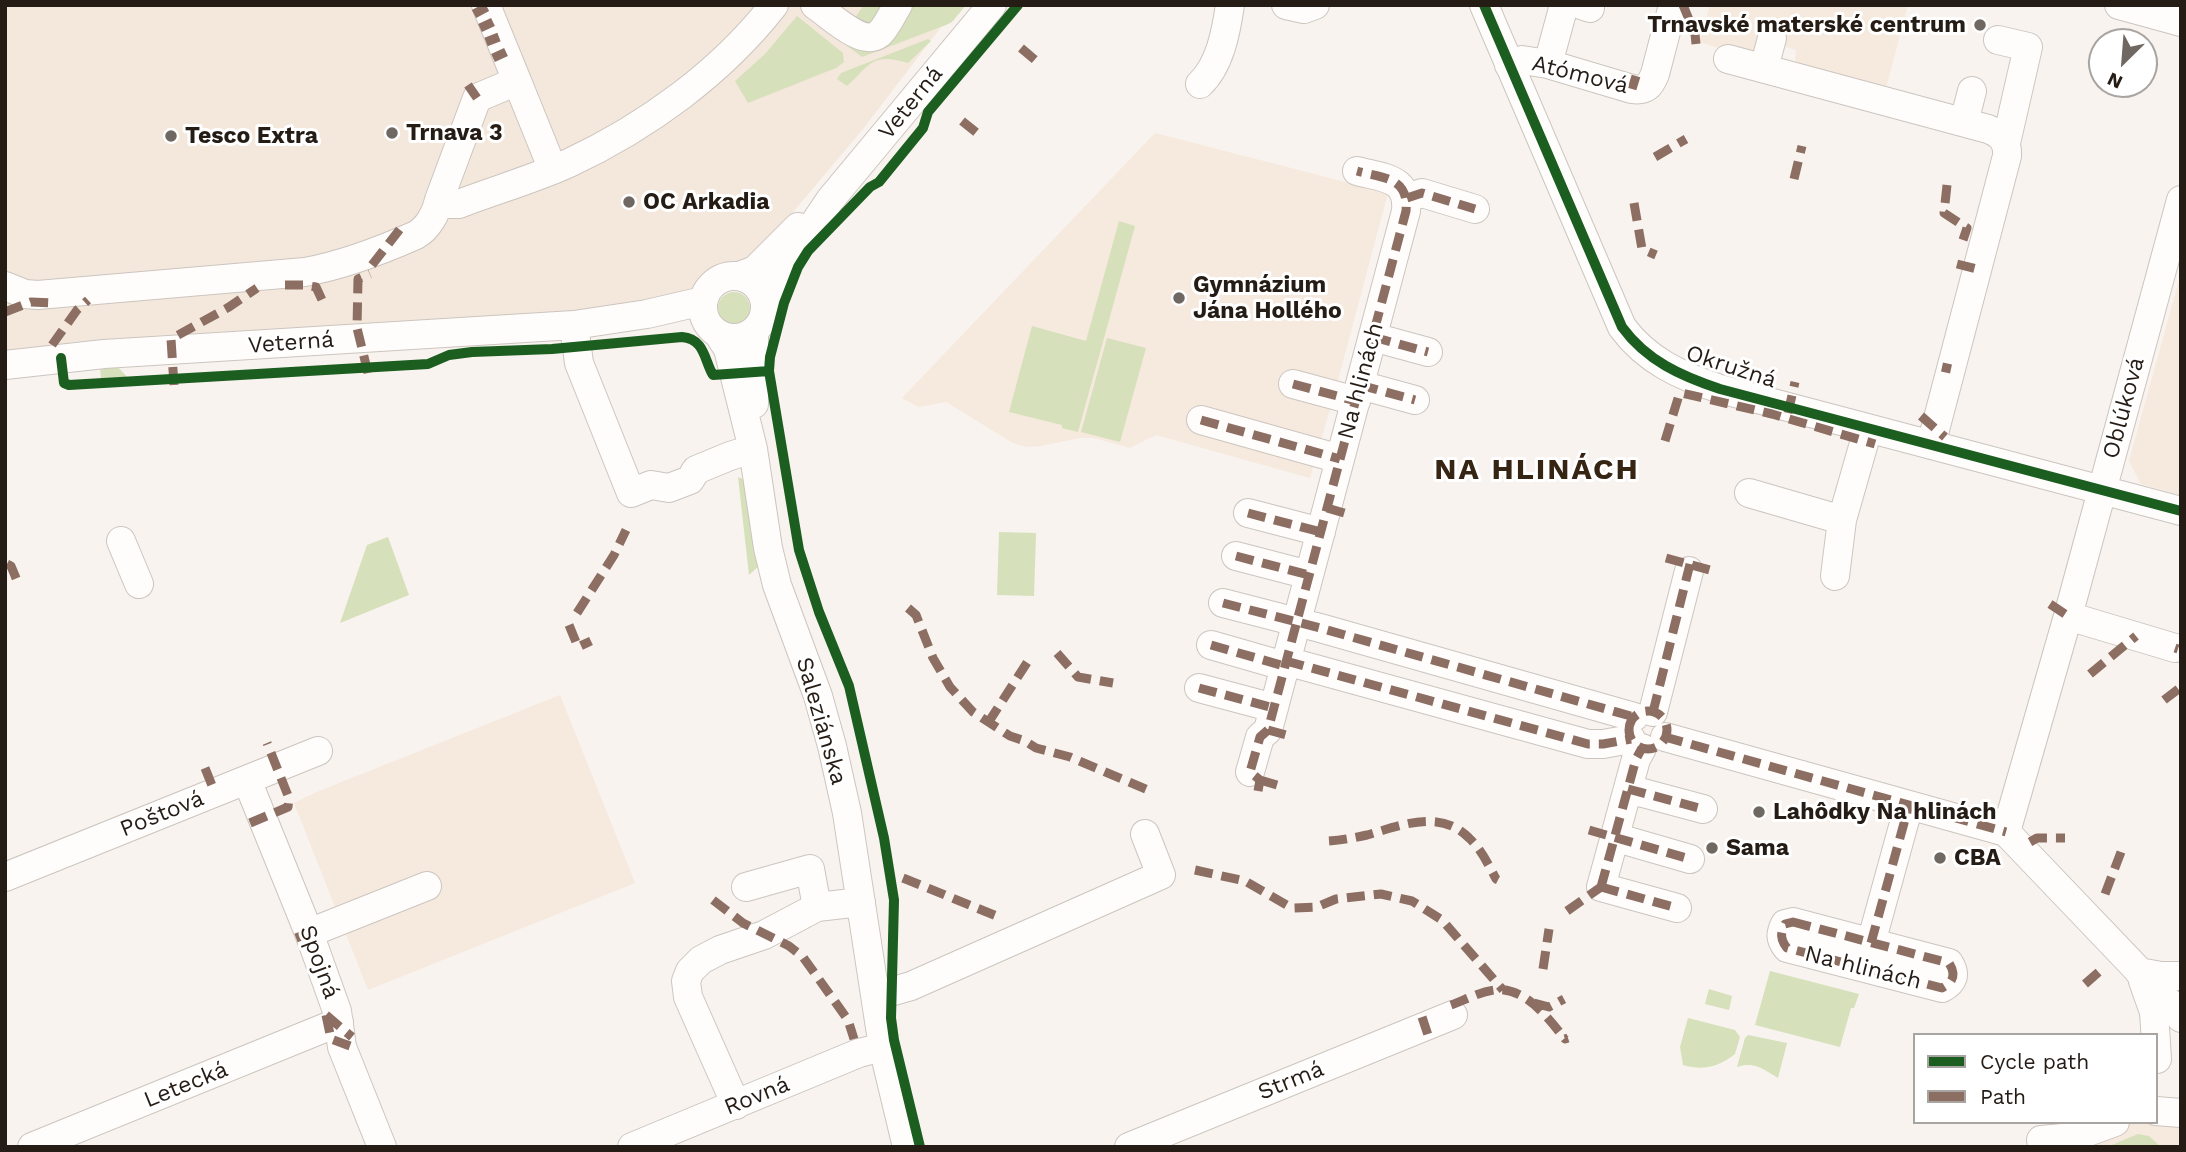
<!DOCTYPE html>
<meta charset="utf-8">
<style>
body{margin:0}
#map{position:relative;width:2186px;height:1152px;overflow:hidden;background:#f8f3ee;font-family:"Work Sans",sans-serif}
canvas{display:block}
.frame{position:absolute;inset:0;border:7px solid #251c15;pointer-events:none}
.legend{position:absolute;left:1913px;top:1033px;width:245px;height:91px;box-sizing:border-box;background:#fff;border:2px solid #a8a4a1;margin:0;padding:9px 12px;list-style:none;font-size:21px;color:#251c15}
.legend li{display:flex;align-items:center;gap:14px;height:35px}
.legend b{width:35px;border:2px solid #a8a4a1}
.north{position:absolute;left:2088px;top:28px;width:70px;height:70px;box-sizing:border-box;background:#fff;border:2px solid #a8a4a1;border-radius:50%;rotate:205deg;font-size:19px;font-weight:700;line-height:28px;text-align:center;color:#251c15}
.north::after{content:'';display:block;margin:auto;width:24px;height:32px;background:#6f6761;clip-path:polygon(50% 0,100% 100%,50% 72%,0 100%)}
</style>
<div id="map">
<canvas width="2186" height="1152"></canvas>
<div class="frame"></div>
<ul class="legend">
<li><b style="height:9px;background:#1b5e20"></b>Cycle path</li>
<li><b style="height:9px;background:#8d6e63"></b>Path</li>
</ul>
<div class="north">N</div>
</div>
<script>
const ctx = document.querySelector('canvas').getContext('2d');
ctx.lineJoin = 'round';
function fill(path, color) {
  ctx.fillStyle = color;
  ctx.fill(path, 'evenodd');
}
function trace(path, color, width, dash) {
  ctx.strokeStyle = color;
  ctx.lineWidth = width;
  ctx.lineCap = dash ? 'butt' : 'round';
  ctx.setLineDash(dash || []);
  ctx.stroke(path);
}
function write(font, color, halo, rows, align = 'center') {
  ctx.font = font + ' "Work Sans",sans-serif';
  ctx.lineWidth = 6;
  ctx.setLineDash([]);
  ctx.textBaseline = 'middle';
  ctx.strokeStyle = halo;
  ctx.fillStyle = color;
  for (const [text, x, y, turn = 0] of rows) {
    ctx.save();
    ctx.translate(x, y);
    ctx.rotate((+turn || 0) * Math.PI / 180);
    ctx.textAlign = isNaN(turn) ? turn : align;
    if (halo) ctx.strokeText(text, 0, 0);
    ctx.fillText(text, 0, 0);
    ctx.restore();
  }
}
fill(new Path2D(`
 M5 5H958L863 129 751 262 662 302 631 311 5 357Z`), '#f4e8dc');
fill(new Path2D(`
 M1710 5H1908L1885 92 1799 67 1795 61 1796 50 1780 45 1784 29 1766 24 1762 41 1754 52 1744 55 1699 42Z
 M1155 133 1388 193 1334 395 1310 478 1156 435 1130 448 1094 438H1080L1041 446 1027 447 1013 443 946 402 919 407 902 398Z
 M2181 273V495L2141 484 2129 461Z
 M560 695 635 883 368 990 294 803 319 791Z
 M2133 1122 2176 1125 2181 1130V1147H2074Z`), '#f6e9de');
fill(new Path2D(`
 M864 5H966L952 22 946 25 862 57 839 40Z
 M797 16 843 53 844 62 836 68 748 103 735 81 765 54Z
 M928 39 931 41 908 63C872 52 870 65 847 86L837 79 841 73Z
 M1119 221 1135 226 1078 432 1062 428V425L1009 412 1032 326 1086 341Z
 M718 308a16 16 0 1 1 32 0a16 16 0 1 1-32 0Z
 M1107 338 1146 348 1120 442 1081 432Z
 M100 365 117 366 128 378 101 380Z
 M738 477 745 480 761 564 749 575Z
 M999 532 1036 533 1034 596 997 595Z
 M388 537 409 595 340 623 367 545Z
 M1770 971 1859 994 1854 1008H1851L1840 1047 1755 1025Z
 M1709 989 1732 996 1729 1010 1705 1004Z
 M1688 1018 1735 1030 1740 1037 1735 1054C1718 1067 1704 1071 1683 1065L1680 1047Z
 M1748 1035 1787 1043 1778 1078C1764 1069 1753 1061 1737 1067L1745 1038Z
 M2138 1134 2149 1136 2161 1147H2107Z`), '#d6e0ba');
const minor = new Path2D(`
 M486 5 517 81 477 98 439 200 449 204H459C495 190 534 179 569 163 646 127 721 73 774 5
 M815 5C830 15 862 47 879 34 887 27 892 14 898 5
 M1286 5 1304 9 1315 5
 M1484 5 1622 327C1647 361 1681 376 1720 389L2181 511
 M1581 5 1590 8
 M2119 5 2181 22
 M1998 40 2028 47 2006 143
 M1728 59 1988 129C2001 134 2008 141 2007 156L1931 445
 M1548 64 1564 5
 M1509 65 1522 60 1548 64 1632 89C1646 91 1650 86 1655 74L1673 5
 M1764 68 1772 38
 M517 81 553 170
 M1200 84C1220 65 1226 32 1230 5
 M1964 122 1972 91
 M1407 198 1422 193 1475 209
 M703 307a31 31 0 1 1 62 0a31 31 0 1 1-62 0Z
 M739 276 755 270 798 227
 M5 286 25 294 38 295 305 272C344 265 380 251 416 235 428 228 436 214 439 200
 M765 307 773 285 830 200 992 5
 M574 325 579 363 631 493 651 485 669 488 690 480 696 470 730 456 753 449
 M719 335 728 349 753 449 768 548 777 585 818 696 832 746 847 813 883 1047 907 1147
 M1373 337 1428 352
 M5 365 104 354 574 325 647 314 703 301
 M1293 384 1356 401
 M1360 385 1415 400
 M754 404V331
 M1201 420 1340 459
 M1749 493 1842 520
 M1248 513 1321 532
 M121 541 139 584
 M1236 556 1309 575
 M1835 576 1842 520 1868 429
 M1223 603 1320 628 1634 717
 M2068 616 2175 648
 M1211 645 1284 666
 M1286 661 1588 744H1603L1631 739
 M1199 688 1274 708
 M1653 712 1689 571
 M1665 737 2006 832 2179 1013 2181 1018
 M1642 748 1636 759 1601 887 1677 908
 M1250 772 1260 737 1268 730 1406 211C1409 177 1383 178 1357 171
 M247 780 309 933 337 1011 342 1047 382 1147
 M1628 789 1703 809
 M2006 832 2068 616 2181 200
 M1614 837 1690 859
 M5 877 318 751
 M746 887 810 869 817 907
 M1793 922 1949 963C1956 974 1954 982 1942 988L1787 948C1780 939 1780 934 1785 924Z
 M309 933 427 886
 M1871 943 1909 805
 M2139 972 2161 976H2181
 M2143 981 2154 1012 2157 1059
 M876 996 911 986 1161 875 1145 834
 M736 1105 688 997 686 981 690 971 701 960 720 950 764 935 817 907 861 902
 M2156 1111 2181 1113
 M2041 1140 2074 1137 2115 1122
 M32 1147 339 1022
 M632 1147 859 1053 883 1047
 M1129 1147 1453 1015`);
trace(minor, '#ccc5bf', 30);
trace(minor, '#fefdfc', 28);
trace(new Path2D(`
 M1683 5 1695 34 1696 44
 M474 14 487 7
 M480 28 493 22
 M486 42 499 37
 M1021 48 1041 65
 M493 58 506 52
 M468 85 477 98
 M1632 89 1636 76
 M962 121 982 137
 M1655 157 1686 139
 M1794 179 1802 146
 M1947 185 1944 213 1967 228 1963 240
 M1407 198 1422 193 1475 209
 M1634 203 1642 249 1656 255
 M1957 264 1977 269
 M372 265 400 229
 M285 285H304L316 287 323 302
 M5 312 31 302 51 303
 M1373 337 1428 352
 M52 345 77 310 88 300
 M1942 367 1951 369
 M368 373 357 328 358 279 370 274
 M1293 384 1356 401
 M174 385 171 339 229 307 257 288
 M1360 385 1415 400
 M1788 413 1795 382
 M1921 416 1945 437
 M1201 420 1340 459
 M1665 441 1679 395 1682 393 1772 414 1875 444
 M1327 508 1351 515
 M1248 513 1321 532
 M1236 556 1309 575
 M1666 558 1717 572
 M7 564 11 566 18 583
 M1223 603 1320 628 1634 717
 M2050 604 2068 616
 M908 608 916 615 933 658 950 687 973 712 1010 736 1025 741 1036 748 1070 757 1148 790
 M577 613 614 555 626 530
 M569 625 578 647 591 641
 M1211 645 1284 666
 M2175 648 2178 649
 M1057 653 1078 677 1113 683
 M1286 661 1588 744H1603L1631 739
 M2090 674 2136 636
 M1199 688 1274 708
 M2164 700 2181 687
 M1629 730a19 19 0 1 1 38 0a19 19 0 1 1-38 0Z
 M1653 712 1690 564
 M988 723 1030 658
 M1268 730 1290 736
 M1665 737 2006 832
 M205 768 215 793
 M1260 780 1277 785
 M1628 789 1703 809
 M1258 791 1260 780 1250 772 1260 737 1268 730 1406 211C1409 177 1383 178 1357 171
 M250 823 288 807 289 798 267 743
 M1589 830 1690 859
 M1329 841C1342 840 1354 838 1367 835 1400 826 1440 808 1469 838 1481 849 1488 864 1496 879L1498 880
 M2030 842 2037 838H2065
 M1195 870 1245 881 1292 908 1317 907 1336 899 1381 894 1412 901 1442 920 1503 990
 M903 878 999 917
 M1601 887 1636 759 1642 748
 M1601 887 1677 908
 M2105 894 2121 852
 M713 900 743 923 789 946 803 957 848 1020 854 1039
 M1567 911 1601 887
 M1793 922 1949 963C1956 974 1954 982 1942 988L1787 948C1780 939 1780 934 1785 924Z
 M296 938 309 933
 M1871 943 1909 805
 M1543 969 1549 929
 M2085 984 2101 970
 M1534 1003 1549 1007 1564 999
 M1451 1005C1465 1000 1479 992 1494 990 1525 986 1548 1018 1565 1039L1568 1038
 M326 1015 331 1039 350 1046
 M326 1015 352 1037
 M1422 1017 1429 1038`), '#8d6e63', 9, [18, 9]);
trace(new Path2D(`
 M1484 5 1622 327C1647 361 1681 376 1720 389L2181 511
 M61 358 64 383 69 385 428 364 449 355 472 352 552 349 682 337C705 339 704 360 713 375L769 371
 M920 1147 894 1040 891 1018 894 900 884 838 849 686 819 612 799 550 769 371 770 357 784 303 798 267 808 251 870 187 879 182 923 128 928 112 1018 5`), '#1b5e20', 10);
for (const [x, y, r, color] of [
 [1980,25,7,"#6f6761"],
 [392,133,7,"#6f6761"],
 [171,136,7,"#6f6761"],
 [629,202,7,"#6f6761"],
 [1179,298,7,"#6f6761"],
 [1759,812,7,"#6f6761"],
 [1712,848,7,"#6f6761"],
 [1940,858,7,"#6f6761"]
]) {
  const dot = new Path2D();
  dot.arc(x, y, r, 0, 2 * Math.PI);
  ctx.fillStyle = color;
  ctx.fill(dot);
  trace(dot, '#fff', 2.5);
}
write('bold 23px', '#251c15', '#fff', [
 ["Trnavské materské centrum",1966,25,"right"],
 ["Trnava 3",406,133],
 ["Tesco Extra",185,136],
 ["OC Arkadia",643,202],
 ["Gymnázium",1193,285],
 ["Jána Hollého",1193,311],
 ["Lahôdky Na hlinách",1773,812],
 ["Sama",1726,848],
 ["CBA",1954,858]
], 'left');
write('23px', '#251c15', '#fff', [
 ["Atómová",1580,75,14],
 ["Veterná",911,103,-51],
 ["Veterná",291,343,-4],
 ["Okružná",1731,367,18],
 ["Na hlinách",1361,381,-75],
 ["Oblúková",2124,408,-75],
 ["Saleziánska",821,721,74],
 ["Poštová",162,814,-22],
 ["Spojná",319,962,70],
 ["Na hlinách",1863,968,14],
 ["Strmá",1291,1081,-22],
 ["Letecká",186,1085,-22],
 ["Rovná",757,1096,-22]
]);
ctx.letterSpacing = '2px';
write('bold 30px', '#372514', '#fff', [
 ["NA HLINÁCH",1537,470]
]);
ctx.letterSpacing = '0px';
</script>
